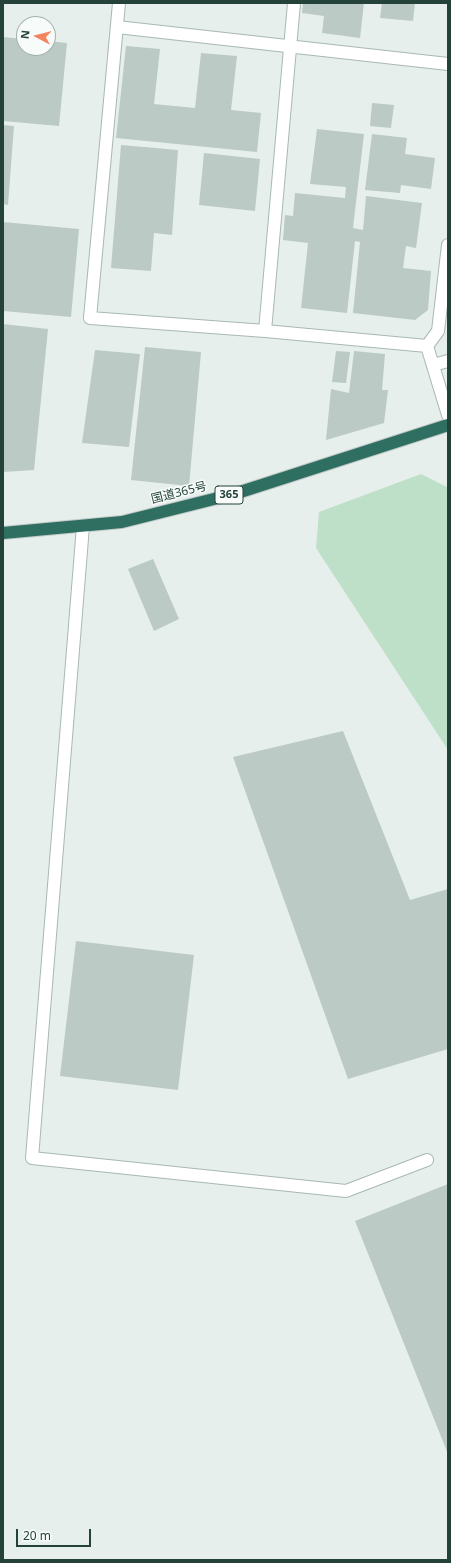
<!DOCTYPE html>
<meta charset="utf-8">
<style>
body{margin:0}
#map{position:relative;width:451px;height:1563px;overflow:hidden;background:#e6efeb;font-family:"Noto Sans",sans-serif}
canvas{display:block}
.frame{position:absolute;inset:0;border:4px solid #24423a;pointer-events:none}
.north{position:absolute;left:16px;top:16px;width:40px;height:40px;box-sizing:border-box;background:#f7fbf9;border:1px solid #a3b1ad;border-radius:50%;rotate:277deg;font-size:11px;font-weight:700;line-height:16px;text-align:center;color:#24423a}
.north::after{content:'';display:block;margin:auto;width:14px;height:18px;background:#f4845f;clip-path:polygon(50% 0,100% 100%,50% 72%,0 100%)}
.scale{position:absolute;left:16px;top:1529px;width:75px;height:18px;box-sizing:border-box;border:2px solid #24423a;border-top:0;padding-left:5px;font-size:12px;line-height:14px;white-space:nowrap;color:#24423a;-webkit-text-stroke:3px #f7fbf9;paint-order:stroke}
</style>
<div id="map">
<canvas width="451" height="1563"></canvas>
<div class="frame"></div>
<div class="north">N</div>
<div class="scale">20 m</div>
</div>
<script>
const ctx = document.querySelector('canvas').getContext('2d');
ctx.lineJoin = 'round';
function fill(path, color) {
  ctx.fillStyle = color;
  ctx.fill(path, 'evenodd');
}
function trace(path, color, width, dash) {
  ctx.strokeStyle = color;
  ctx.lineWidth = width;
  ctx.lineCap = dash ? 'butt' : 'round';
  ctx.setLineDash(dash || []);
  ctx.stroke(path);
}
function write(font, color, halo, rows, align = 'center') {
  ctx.font = font + ' "Noto Sans","Noto Sans JP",sans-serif';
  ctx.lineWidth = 3;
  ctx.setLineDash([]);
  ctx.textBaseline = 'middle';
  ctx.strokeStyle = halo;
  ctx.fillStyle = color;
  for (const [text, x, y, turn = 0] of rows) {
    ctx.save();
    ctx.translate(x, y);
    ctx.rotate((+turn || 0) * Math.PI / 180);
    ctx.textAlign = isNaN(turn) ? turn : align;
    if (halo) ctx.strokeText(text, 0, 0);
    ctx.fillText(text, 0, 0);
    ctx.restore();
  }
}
fill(new Path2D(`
 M421 474 447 487 448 490V750L316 548 319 512Z`), '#bfe0c8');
fill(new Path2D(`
 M303 3H364L360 38 322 33 324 16 302 13Z
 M382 3H415L413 21 380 18Z
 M3 37 24 39V48H48V41L67 43 59 126 3 121Z
 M126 46 160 49 154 104 195 108 201 53 237 56 231 110 261 113 257 152 116 138Z
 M372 103 394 105 391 128 370 126Z
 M3 125 14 126 8 205 3 204Z
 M317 129 364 134 353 228 363 230 366 196 422 203 416 248 406 246 403 268 431 271 428 310 415 320 353 313 360 242 355 241 347 313 301 308 308 243 283 240 285 215 293 216 295 193 345 198 346 187 310 184Z
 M372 134 407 138 405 154 435 158 431 189 401 185 400 193 365 190Z
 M121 145 178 150 172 235 154 233 151 271 111 268Z
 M204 153 260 159 255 211 199 205Z
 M3 222 79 229 71 317 3 311Z
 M3 324 48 329 34 470 3 472Z
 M145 347 201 352 189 486 131 480Z
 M95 350 140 354 129 447 82 443Z
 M336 351 350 352 346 383 332 382Z
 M354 351 385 354 382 390H388L384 423 326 440 331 389 349 393Z
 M153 559 179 619 154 631 128 569Z
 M343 731 410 900 448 889V1049L348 1079 233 757Z
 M76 941 194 955 178 1090 60 1076Z
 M448 1184V1454L355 1221Z`), '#bbcac4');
const minor = new Path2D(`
 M119 3 90 318 265 331 427 346
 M117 27 448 64
 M448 245 438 331 427 346 448 415
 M265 331 294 3
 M433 365 448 361
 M83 526 32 1158 346 1191 427 1160`);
const highway = new Path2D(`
 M3 533 122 522 234 494 448 425`);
trace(minor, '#a8b8b2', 14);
trace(highway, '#c2cac8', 14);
trace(minor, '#fff', 12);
trace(highway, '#2f6f62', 12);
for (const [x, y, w] of [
 [229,495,28]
]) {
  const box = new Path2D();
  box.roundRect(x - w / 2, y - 9, w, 18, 3);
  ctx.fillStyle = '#f7fbf9';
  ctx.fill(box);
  trace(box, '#24423a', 1);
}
write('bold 11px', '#24423a', null, [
 ["365",229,495]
]);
write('12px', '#24423a', '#f7fbf9', [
 ["国道365号",179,493,-14]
]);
</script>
